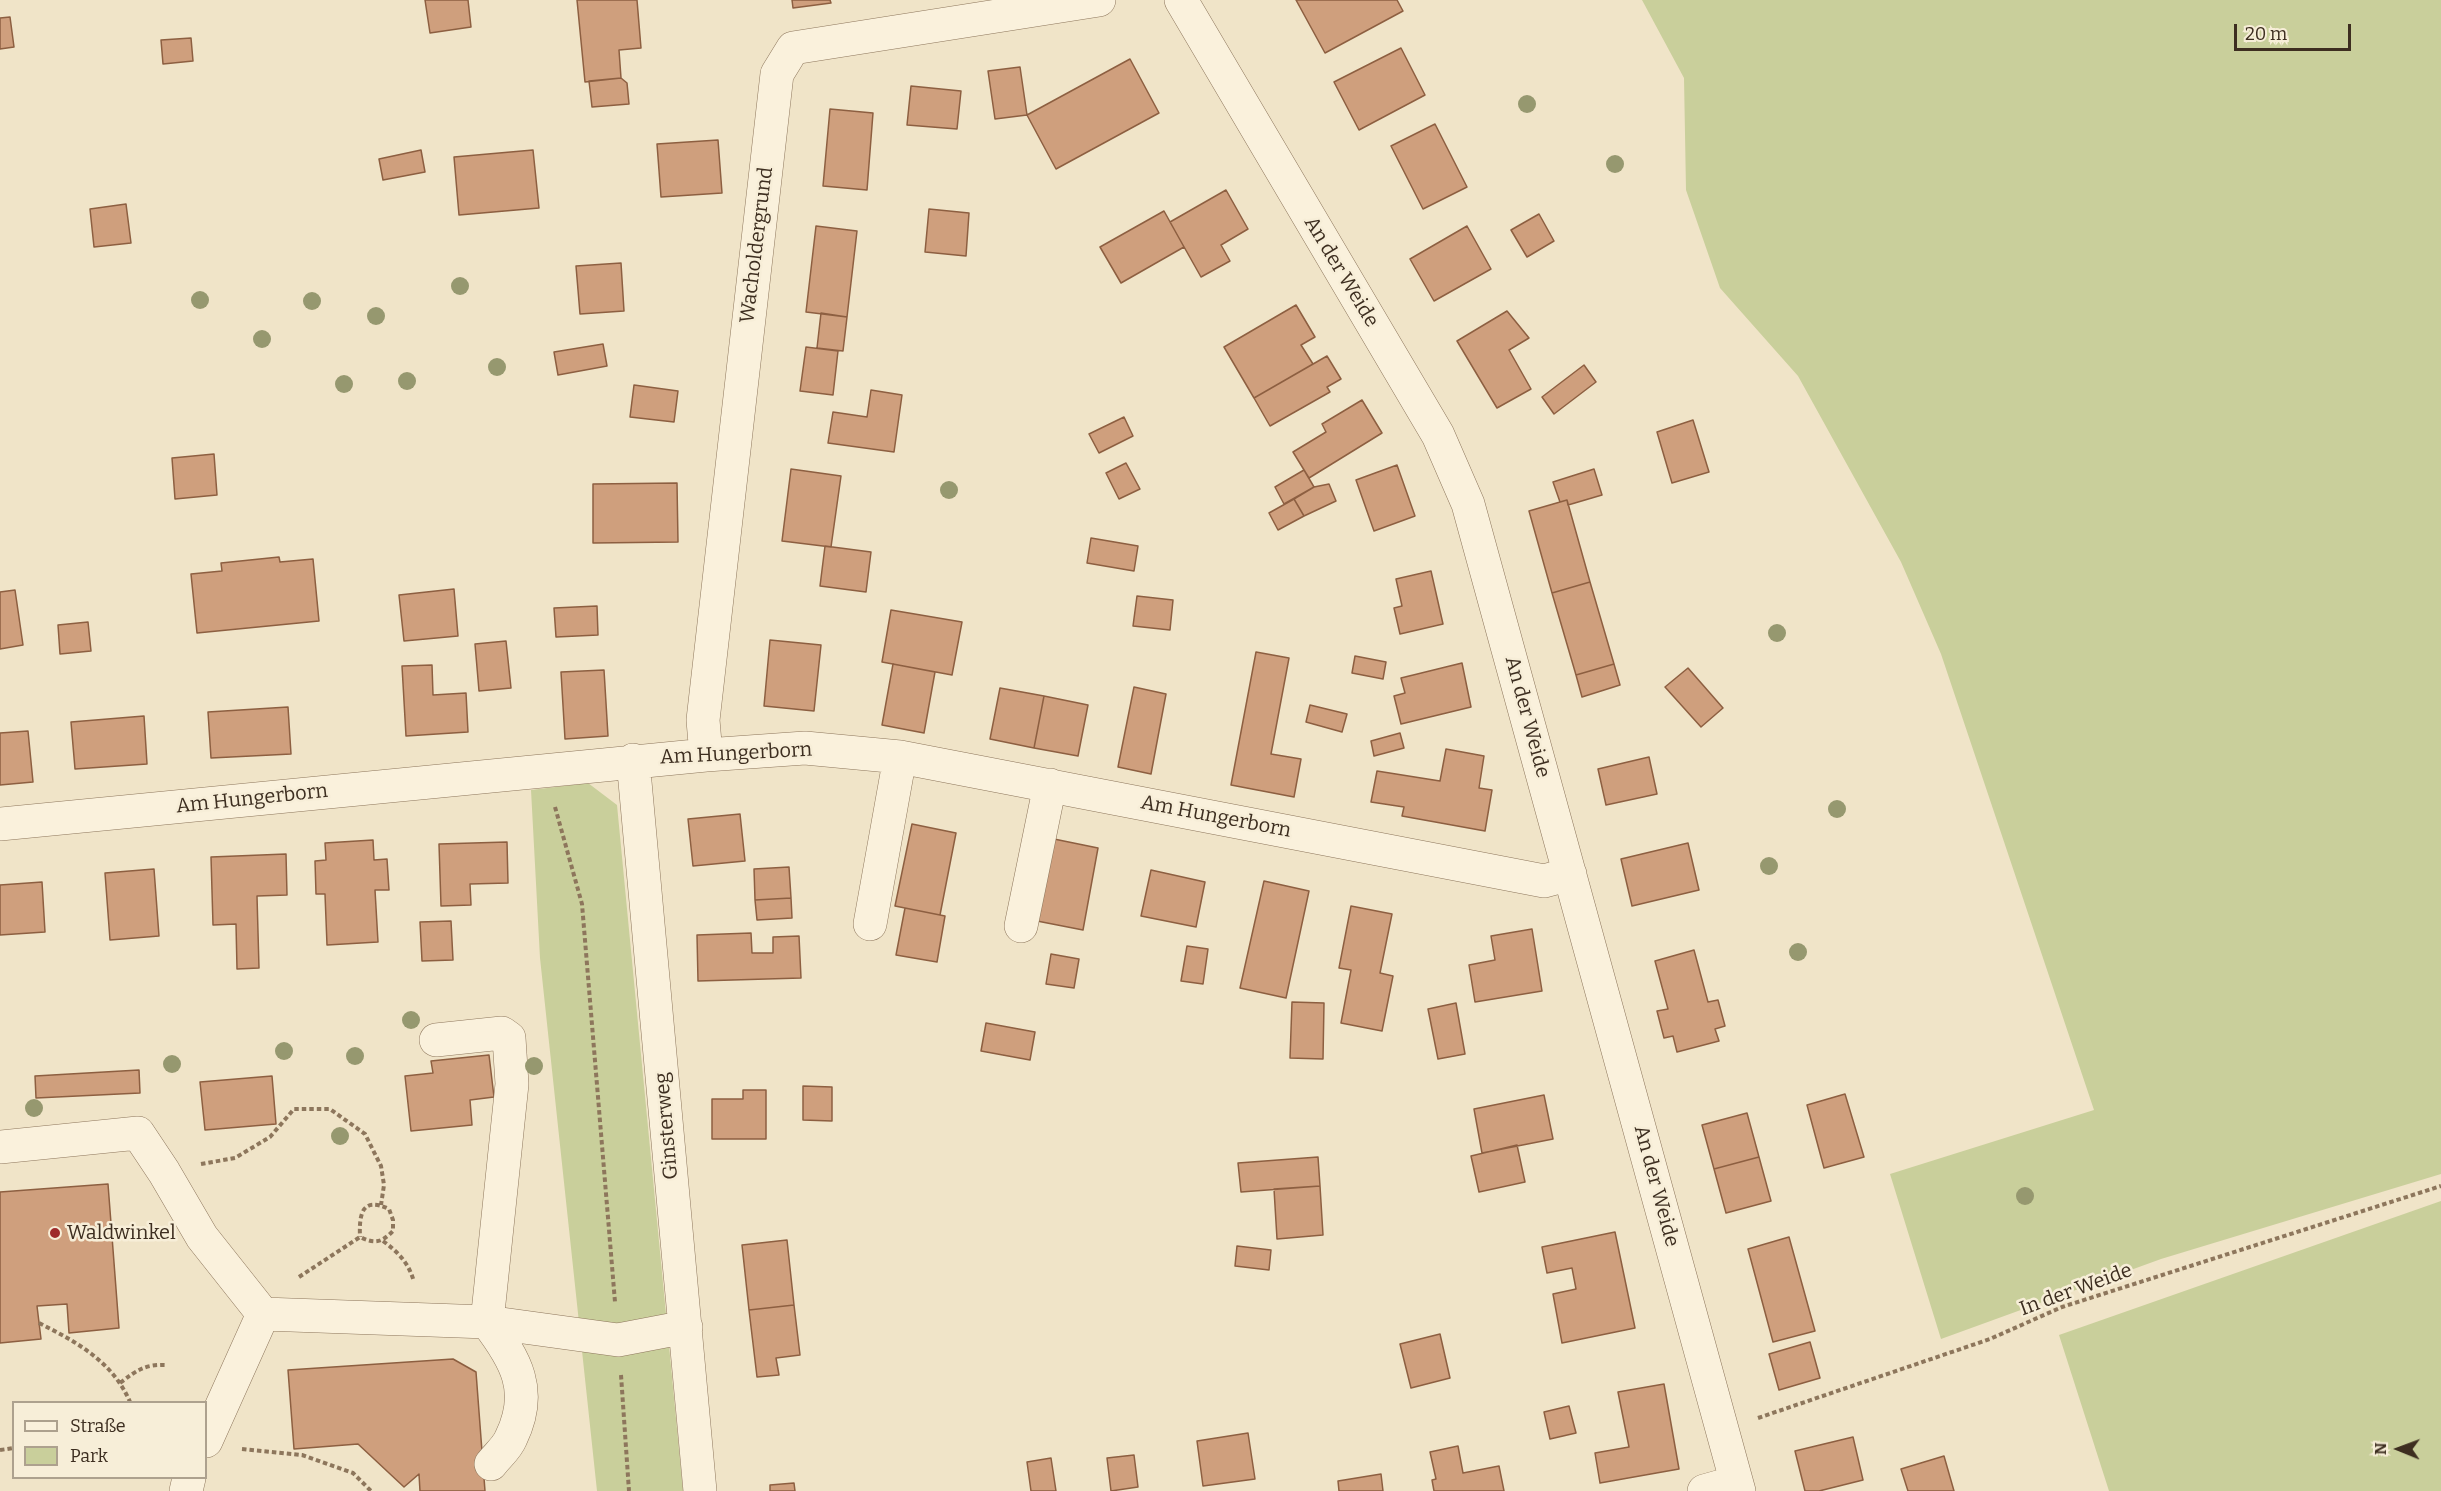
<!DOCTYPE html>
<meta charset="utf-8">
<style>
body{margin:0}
#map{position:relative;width:2441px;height:1491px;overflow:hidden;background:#f0e4c8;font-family:Bitter,serif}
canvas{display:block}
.legend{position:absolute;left:12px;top:1401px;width:195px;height:78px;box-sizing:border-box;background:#f7eed8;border:2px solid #ada18e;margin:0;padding:8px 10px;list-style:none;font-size:18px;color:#3d2e20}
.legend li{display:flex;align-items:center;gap:12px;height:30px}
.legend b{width:30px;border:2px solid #ada18e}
.north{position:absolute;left:2369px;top:1419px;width:60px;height:60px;-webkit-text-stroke:4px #f7eed8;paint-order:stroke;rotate:271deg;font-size:16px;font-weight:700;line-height:24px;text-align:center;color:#3d2e20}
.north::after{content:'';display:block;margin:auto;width:21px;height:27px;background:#3d2e20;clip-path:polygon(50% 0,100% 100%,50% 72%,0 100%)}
.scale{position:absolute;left:2234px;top:24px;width:117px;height:27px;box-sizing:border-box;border:3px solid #3d2e20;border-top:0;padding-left:8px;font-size:18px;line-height:21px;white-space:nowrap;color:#3d2e20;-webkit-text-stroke:4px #f7eed8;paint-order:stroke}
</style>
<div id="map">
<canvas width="2441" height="1491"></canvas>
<ul class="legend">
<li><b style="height:8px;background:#faf1dc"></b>Straße</li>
<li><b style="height:16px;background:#c9cf9b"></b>Park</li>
</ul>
<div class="north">N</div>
<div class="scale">20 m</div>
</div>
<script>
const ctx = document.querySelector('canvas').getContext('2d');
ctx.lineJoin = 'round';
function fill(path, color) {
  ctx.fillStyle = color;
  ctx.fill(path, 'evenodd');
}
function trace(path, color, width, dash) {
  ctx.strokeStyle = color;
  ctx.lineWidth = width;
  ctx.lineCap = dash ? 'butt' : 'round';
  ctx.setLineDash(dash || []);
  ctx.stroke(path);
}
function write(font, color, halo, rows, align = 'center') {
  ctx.font = font + ' Bitter,serif';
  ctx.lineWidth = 5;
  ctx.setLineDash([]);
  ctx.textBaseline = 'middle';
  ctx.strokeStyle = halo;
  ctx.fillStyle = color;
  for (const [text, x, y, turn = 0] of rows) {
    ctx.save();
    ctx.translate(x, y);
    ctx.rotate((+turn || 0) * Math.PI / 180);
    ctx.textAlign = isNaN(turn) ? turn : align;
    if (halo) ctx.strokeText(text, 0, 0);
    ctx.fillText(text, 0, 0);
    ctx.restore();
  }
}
fill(new Path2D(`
 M1642 0H2441V1174L2161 1259 1941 1339 1890 1174 2094 1110 1941 654 1901 562 1798 376 1720 288 1686 190 1684 78Z
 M588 783 617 805 683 1491H597L540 958 531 790Z
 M2441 1201V1491H2109L2059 1335Z`), '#c9cf9b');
const building = new Path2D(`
 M425 0H468L471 27 430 33Z
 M577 0H637L641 48 619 50 621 78 585 82Z
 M792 0H830L831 3 793 8Z
 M1296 0H1397L1403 11 1325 53Z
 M10 17 14 47 0 49V18Z
 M191 38 193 61 163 64 161 40Z
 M1401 48 1425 95 1359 130 1334 82Z
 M1130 59 1159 113 1056 169 1027 115Z
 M1020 67 1027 115 995 119 988 71Z
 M621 78 627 83 629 104 592 107 589 81Z
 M911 86 961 91 957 129 907 125Z
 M830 109 873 113 867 190 823 186Z
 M1435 124 1467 187 1423 209 1391 146Z
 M718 140 722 193 661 197 657 144Z
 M421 150 425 172 383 180 379 159Z
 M533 150 539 208 459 215 454 157Z
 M1226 190 1248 229 1221 245 1230 261 1201 277 1170 222Z
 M126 204 131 243 94 247 90 209Z
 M929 209 969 213 966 256 925 252Z
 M1164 211 1184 247 1121 283 1100 247Z
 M1539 214 1554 241 1527 257 1511 230Z
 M816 226 857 231 847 317 806 312Z
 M1467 226 1491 269 1434 301 1410 259Z
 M621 263 624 311 580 314 576 266Z
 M1296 305 1315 337 1301 345 1313 364 1254 398 1224 347Z
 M1507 311 1529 338 1509 350 1531 389 1497 408 1457 341Z
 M821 313 847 317 843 351 817 348Z
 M603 344 607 366 558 375 554 352Z
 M806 347 838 351 833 395 800 391Z
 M1327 356 1341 379 1327 387 1330 392 1270 426 1254 398Z
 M1584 365 1596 382 1554 414 1542 397Z
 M634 385 678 391 674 422 630 417Z
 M871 390 902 395 894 452 828 443 833 412 867 417Z
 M1362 400 1382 433 1309 478 1293 452 1326 432 1322 424Z
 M1124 417 1133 436 1099 453 1089 434Z
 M1693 420 1709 472 1672 483 1657 432Z
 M214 454 217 495 175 499 172 458Z
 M1126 463 1140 489 1119 499 1106 473Z
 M1397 465 1415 516 1374 531 1356 480Z
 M791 469 841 476 831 547 782 541Z
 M1594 469 1602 495 1568 505 1567 500 1560 502 1553 482Z
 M1304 470 1314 487 1284 504 1275 487Z
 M677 483 678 542 593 543V484Z
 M1329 484 1336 501 1304 516 1294 499 1314 487Z
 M1294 499 1304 516 1278 530 1269 513Z
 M1567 500 1590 582 1552 593 1529 511Z
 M1091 538 1138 546 1134 571 1087 563Z
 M825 546 871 552 866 592 820 586Z
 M279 557 280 562 313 559 319 621 197 633 191 574 222 571 221 563Z
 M1431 571 1443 624 1400 634 1394 608 1402 606 1396 579Z
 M1590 582 1614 664 1576 675 1552 593Z
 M454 589 458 636 404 641 399 595Z
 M15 590 23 645 0 649V592Z
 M1137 596 1173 600 1170 630 1133 626Z
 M597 606 598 635 556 637 554 608Z
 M891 610 962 622 952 675 882 662Z
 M88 622 91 651 60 654 58 625Z
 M770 640 821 645 814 711 764 706Z
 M506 641 511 688 479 691 475 644Z
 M1256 652 1289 658 1271 754 1301 759 1294 797 1231 785Z
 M1355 656 1386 662 1383 679 1352 673Z
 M1462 663 1471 707 1401 724 1394 696 1405 693 1401 678Z
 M893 664 935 672 924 733 882 725Z
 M1614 664 1620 685 1582 697 1576 675Z
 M432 665 433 695 466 693 468 732 406 736 402 666Z
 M1688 668 1723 708 1701 727 1665 687Z
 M604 670 608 736 565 739 561 672Z
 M1134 687 1166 694 1151 774 1118 767Z
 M1000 688 1044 696 1034 748 990 739Z
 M1044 696 1088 705 1078 756 1034 748Z
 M1310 705 1347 714 1342 732 1306 722Z
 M288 707 291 754 211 758 208 712Z
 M144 716 147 764 75 769 71 722Z
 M28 731 33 782 0 785V733Z
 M1400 733 1404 748 1374 756 1371 741Z
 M1446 749 1484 756 1479 788 1492 790 1485 831 1402 816 1404 807 1371 802 1377 771 1440 781Z
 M1649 757 1657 794 1606 805 1598 769Z
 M740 814 745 861 693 866 688 819Z
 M912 824 956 833 940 915 895 906Z
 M1054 839 1098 848 1083 930 1037 921Z
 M373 840 374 860 387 859 389 890H375L378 942 327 945 325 894H316L315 861 326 860 325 843Z
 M507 842 508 883 470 884 471 905 441 906 439 844Z
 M1688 843 1699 890 1632 906 1621 859Z
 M286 854 287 895 257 896 259 968 237 969 236 924 213 925 211 857Z
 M789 867 791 898 755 900 754 869Z
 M154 869 159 936 110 940 105 873Z
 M1151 870 1205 882 1196 927 1141 916Z
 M1264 881 1309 891 1286 998 1240 988Z
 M42 882 45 932 0 935V885Z
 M791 898 792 918 757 920 755 900Z
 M1351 906 1392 914 1380 973 1393 976 1382 1031 1341 1023 1351 970 1339 968Z
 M905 908 945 916 937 962 896 955Z
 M451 921 453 960 422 961 420 922Z
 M1532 929 1542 991 1475 1002 1469 965 1495 960 1491 936Z
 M751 933 752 953H773V937L799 936 801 978 698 981 697 935Z
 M1187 946 1208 949 1203 984 1181 981Z
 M1694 950 1708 1002 1718 1000 1725 1026 1715 1029 1719 1041 1677 1052 1673 1036 1664 1038 1657 1011 1668 1009 1655 961Z
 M1051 954 1079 959 1074 988 1046 984Z
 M1292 1002 1324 1003 1323 1059 1290 1058Z
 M1456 1003 1465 1054 1438 1059 1428 1009Z
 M986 1023 1035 1032 1030 1060 981 1051Z
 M489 1055 494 1097 470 1100 472 1125 411 1131 405 1076 433 1073 431 1061Z
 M139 1070 140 1093 36 1098 35 1076Z
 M272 1076 276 1124 205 1130 200 1082Z
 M803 1086 832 1087V1121L803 1120Z
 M743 1090H766V1139H712V1099H743Z
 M1845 1094 1864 1157 1824 1168 1807 1105Z
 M1544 1095 1553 1139 1482 1153 1474 1109Z
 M1747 1113 1759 1157 1714 1169 1702 1125Z
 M1517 1145 1525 1182 1479 1192 1471 1156Z
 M1318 1157 1320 1186 1241 1192 1238 1163Z
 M1759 1157 1771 1201 1726 1213 1714 1169Z
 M108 1184 119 1328 69 1333 67 1304 37 1306 41 1339 0 1343V1192Z
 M1320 1186 1323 1235 1277 1239 1274 1189Z
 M1615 1232 1635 1328 1562 1343 1553 1294 1576 1289 1572 1268 1547 1273 1542 1247Z
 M1789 1237 1815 1331 1773 1342 1748 1249Z
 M787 1240 794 1305 749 1310 742 1245Z
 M1237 1246 1271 1250 1269 1270 1235 1266Z
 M794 1305 800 1355 776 1358 779 1375 757 1377 749 1310Z
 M1440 1334 1450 1378 1411 1388 1400 1344Z
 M1810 1342 1820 1378 1779 1390 1769 1354Z
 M453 1359 476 1372 485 1491H420L419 1474 404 1487 358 1444 294 1449 288 1370Z
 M1664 1384 1679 1469 1600 1483 1595 1453 1629 1447 1618 1392Z
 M1569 1406 1576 1433 1550 1439 1544 1412Z
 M1248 1433 1255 1479 1203 1486 1197 1441Z
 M1853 1437 1863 1480 1819 1491H1805L1795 1451Z
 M1458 1446 1463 1473 1499 1466 1504 1491H1434L1432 1480 1436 1479 1430 1452Z
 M1134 1455 1138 1487 1111 1491 1107 1458Z
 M1944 1456 1954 1491H1908L1901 1469Z
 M1051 1458 1056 1491H1031L1027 1462Z
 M1381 1474 1383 1491H1339L1338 1481Z
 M794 1483 795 1491H770V1485Z`);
fill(building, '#cf9f7d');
trace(building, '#8d5f41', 1.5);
const minor = new Path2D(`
 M1181 0 1438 435 1468 504 1739 1491
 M706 755 703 720 777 74 793 48 1099 0
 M633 760 700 1491
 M0 824 706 755 805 748 900 757 1544 881 1570 874
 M870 924 900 757
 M1021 926 1050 785
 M436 1040 502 1033 509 1038 512 1084 487 1322C516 1360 534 1391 511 1438 507 1448 497 1456 491 1464
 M0 1147 138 1133 164 1172 202 1237 263 1314 487 1322 618 1340 686 1327
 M206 1441 263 1314
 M186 1491 189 1478
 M1704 1491 1736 1482`);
trace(minor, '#8d765c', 34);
trace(new Path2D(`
 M555 807 582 904 615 1302
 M201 1164 235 1158 270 1137 294 1109H330L365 1134 381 1166 384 1185 381 1205
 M383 1241C398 1252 409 1263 414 1282
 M299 1277 360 1237C375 1244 381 1243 393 1231V1220L389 1209C362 1196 359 1214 360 1237
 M39 1323C77 1342 113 1362 130 1402
 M621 1375 629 1491
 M120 1383C137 1370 145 1364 167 1365
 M1758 1418 1990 1339 2062 1307 2441 1186
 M242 1449 302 1455 353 1473 371 1491
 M0 1450 14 1448`), '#8d765c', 4, [4.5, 3]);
trace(minor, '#faf1dc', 33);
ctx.fillStyle = '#96986f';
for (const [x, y] of [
 [1527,104],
 [1615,164],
 [460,286],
 [200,300],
 [312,301],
 [376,316],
 [262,339],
 [497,367],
 [407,381],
 [344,384],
 [949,490],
 [1777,633],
 [1837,809],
 [1769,866],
 [1798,952],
 [411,1020],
 [284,1051],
 [355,1056],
 [172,1064],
 [534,1066],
 [34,1108],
 [340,1136],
 [2025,1196]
]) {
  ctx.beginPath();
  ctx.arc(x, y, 9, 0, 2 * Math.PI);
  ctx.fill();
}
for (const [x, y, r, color] of [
 [55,1233,6,"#9e2a2b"]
]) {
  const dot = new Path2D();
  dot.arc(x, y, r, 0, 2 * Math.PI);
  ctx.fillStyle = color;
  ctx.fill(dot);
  trace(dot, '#f7eed8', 2);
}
write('20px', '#3d2e20', '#f7eed8', [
 ["Wacholdergrund",757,245,-83],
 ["An der Weide",1341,272,59],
 ["An der Weide",1527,717,75],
 ["Am Hungerborn",736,754,-3],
 ["Am Hungerborn",252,799,-6],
 ["Am Hungerborn",1216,817,11],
 ["Ginsterweg",667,1126,-95],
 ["An der Weide",1656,1186,75],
 ["In der Weide",2076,1290,-20]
]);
write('20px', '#3d2e20', '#f7eed8', [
 ["Waldwinkel",67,1233]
], 'left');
</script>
